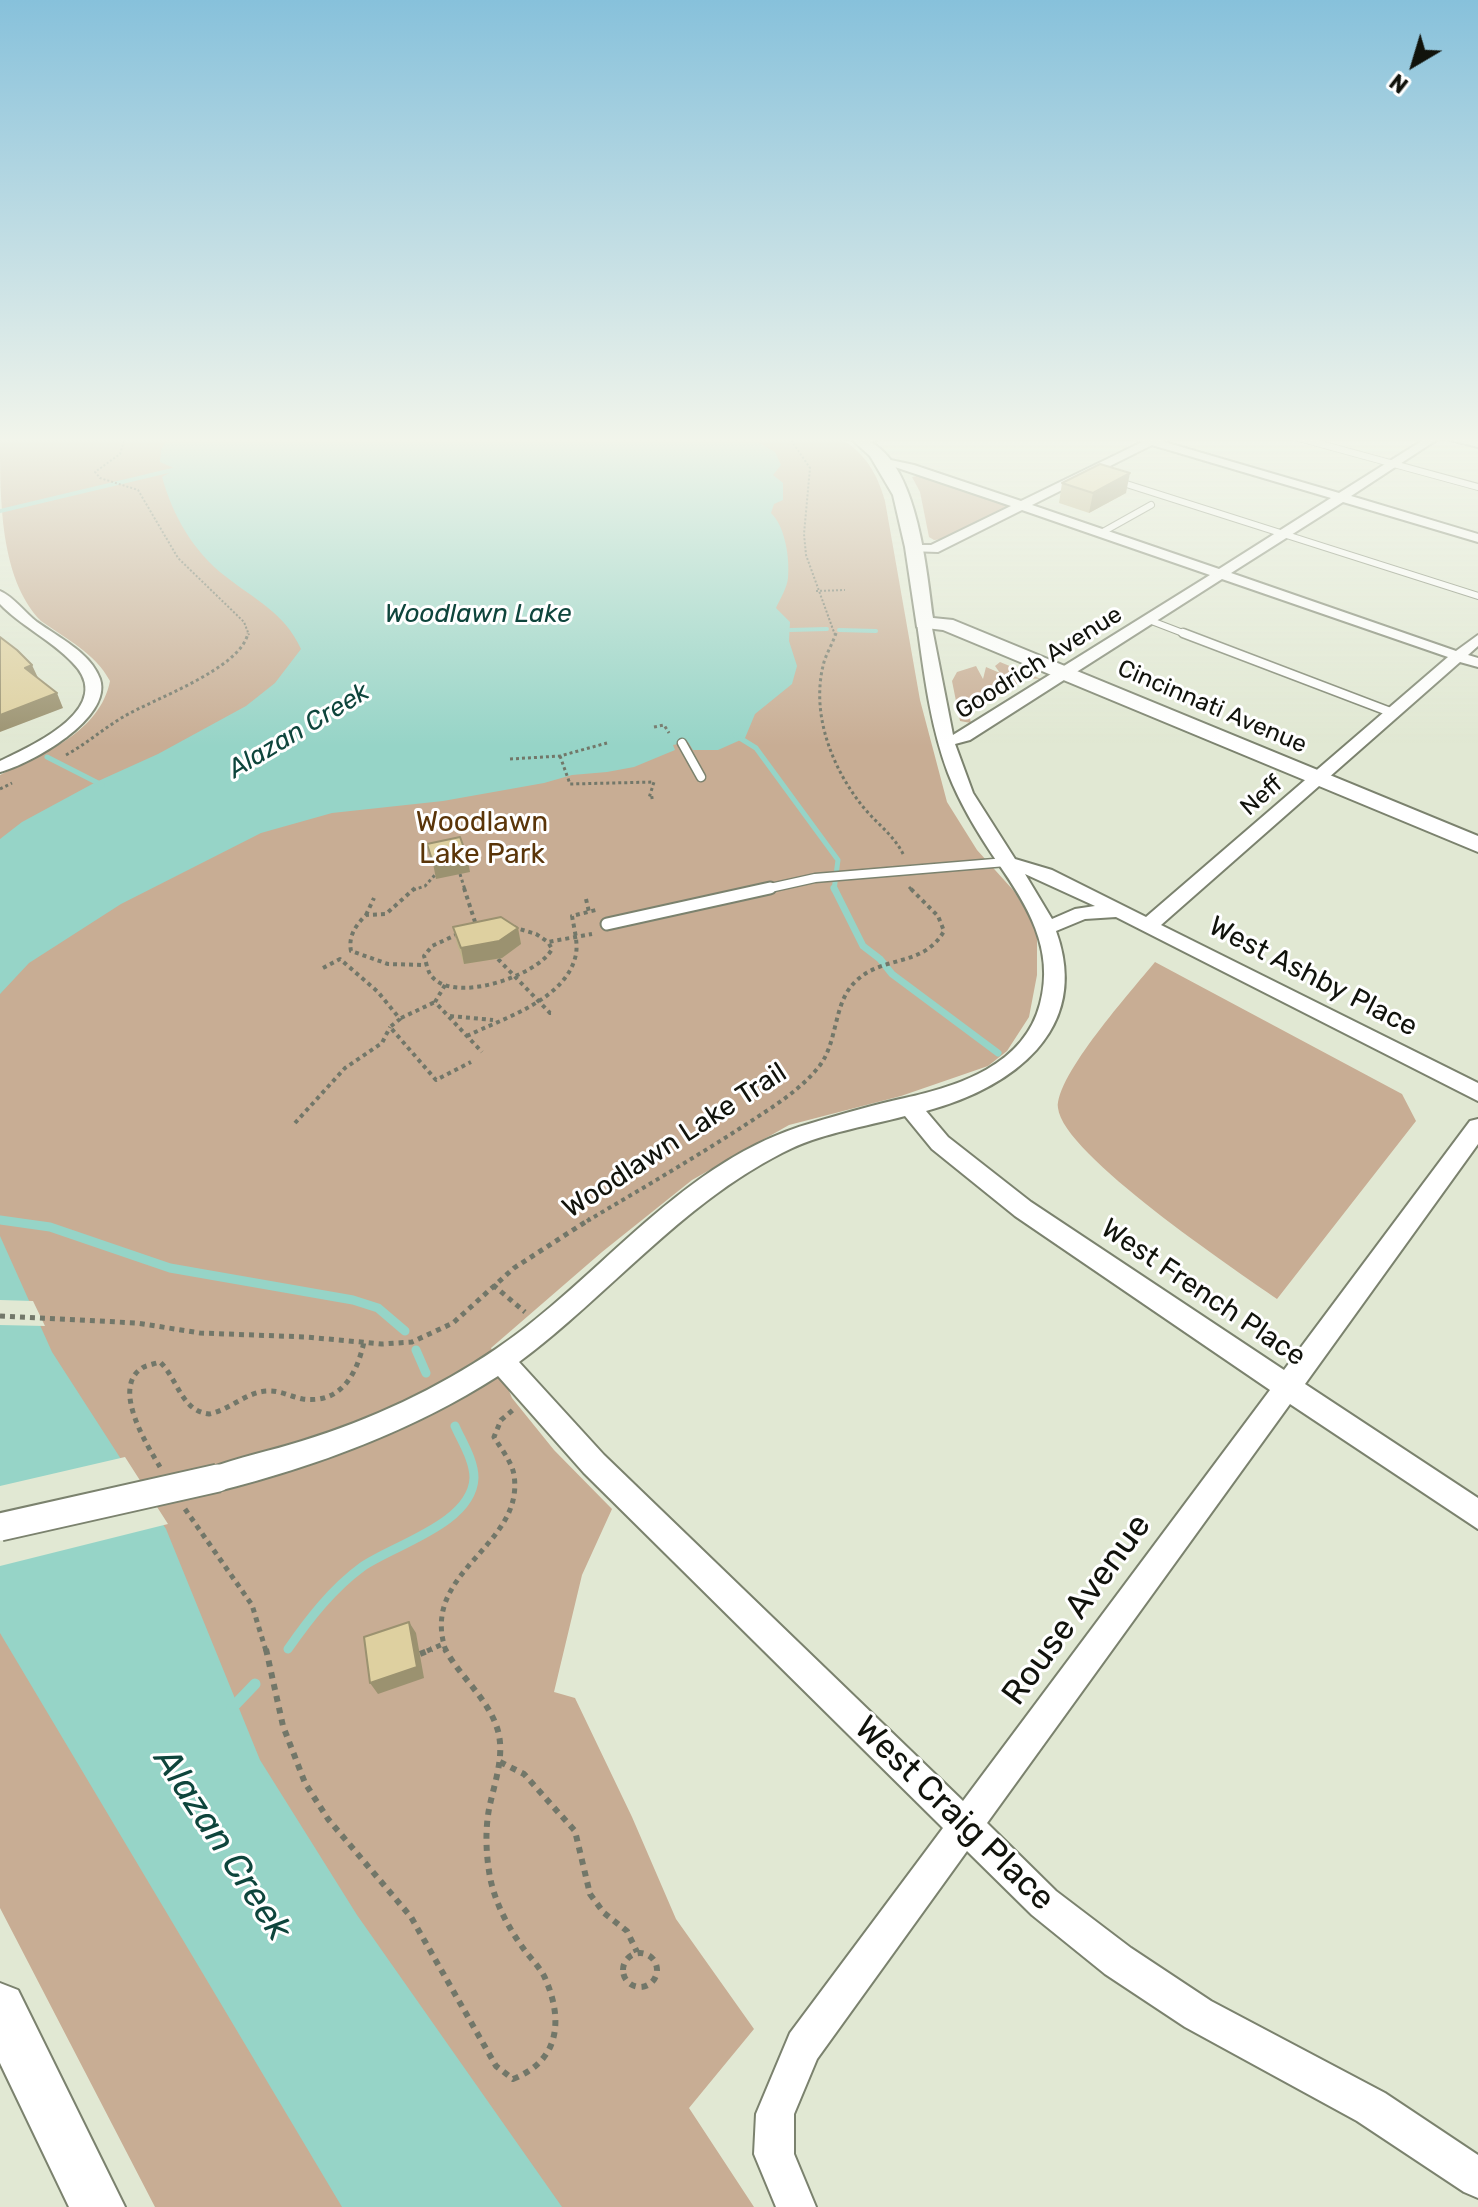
<!DOCTYPE html>
<style>
body{margin:0}
#map{position:relative;width:1478px;height:2207px;overflow:hidden;background:#e1e8d3;font-family:Rubik,sans-serif}
canvas{display:block}
.north{position:absolute;left:1374px;top:24px;width:80px;height:80px;-webkit-text-stroke:6px #fff;paint-order:stroke;rotate:218deg;font-size:22px;font-weight:700;line-height:32px;text-align:center;color:#11130c}
.north::after{content:'';display:block;margin:auto;width:28px;height:36px;background:#11130c;clip-path:polygon(50% 0,100% 100%,50% 72%,0 100%)}
</style>
<div id="map">
<canvas width="1478" height="2207"></canvas>
<div class="north">N</div>
</div>
<script>
const ctx = document.querySelector('canvas').getContext('2d');
ctx.lineJoin = 'round';
function fill(path, color) {
  ctx.fillStyle = color;
  ctx.fill(path, 'evenodd');
}
function trace(path, color, width, dash) {
  ctx.strokeStyle = color;
  ctx.lineWidth = width;
  ctx.lineCap = dash ? 'butt' : 'round';
  ctx.setLineDash(dash || []);
  ctx.stroke(path);
}
function write(font, color, halo, rows, align = 'center') {
  ctx.font = font + ' Rubik,sans-serif';
  ctx.lineWidth = 6;
  ctx.setLineDash([]);
  ctx.textBaseline = 'middle';
  ctx.strokeStyle = halo;
  ctx.fillStyle = color;
  for (const [text, x, y, turn = 0] of rows) {
    ctx.save();
    ctx.translate(x, y);
    ctx.rotate((+turn || 0) * Math.PI / 180);
    ctx.textAlign = isNaN(turn) ? turn : align;
    if (halo) ctx.strokeText(text, 0, 0);
    ctx.fillText(text, 0, 0);
    ctx.restore();
  }
}
fill(new Path2D(`
 M0 437H838C865 452 877 473 885 501L920 700 947 802 977 850 1014 891 1034 924 1037 936V975L1029 1017 1007 1051 988 1066 901 1096 789 1125 692 1180 602 1252 491 1348 512 1398 554 1450 612 1509 582 1575 554 1692 575 1698 632 1817 676 1919 754 2029 689 2108 754 2207H155L0 1908V775C43 754 100 732 110 681 95 653 66 639 41 621 0 579 0 500 0 437Z
 M921 475 1008 505V507L944 539 934 540 929 537 920 492 912 477Z
 M1000 662 1041 679 1026 678 969 714 971 723 960 721 952 681 957 672 976 666 983 679 986 667 1000 673 995 666Z
 M1155 962 1402 1094 1416 1121 1277 1299C1236 1270 1063 1155 1058 1108 1055 1076 1133 989 1155 962Z`), '#c8ad94');
fill(new Path2D(`
 M169 437H749L775 452 781 465 773 475 783 483V500L774 504 771 513C785 526 790 558 788 578 787 588 780 599 776 608L790 622 789 641 797 666 792 684 755 714 745 738 718 750H693L688 742 673 745 675 750 634 767 607 772 572 775 544 783 443 801 332 813 261 833 121 904 29 963 0 994V839L22 822 96 782 158 754 246 706 275 683 301 649C284 612 255 600 225 576 193 551 173 516 162 477L176 469 160 462 161 450Z
 M0 1236 52 1352 166 1529 260 1760 357 1915 562 2207H342L0 1633Z`), '#96d4c7');
fill(new Path2D(`
 M0 1300 33 1301 45 1326 0 1325Z
 M125 1457 168 1524 0 1566V1486Z`), '#e1e8d3');
trace(new Path2D(`
 M0 511 185 467
 M790 630 827 629
 M839 630 876 631`), '#96d4c7', 4);
trace(new Path2D(`
 M735 735 756 748 838 860 834 890
 M47 757 102 785`), '#96d4c7', 5);
trace(new Path2D(`
 M834 888 863 946 880 959 892 974 998 1053
 M0 1220 9 1221`), '#96d4c7', 7);
trace(new Path2D(`
 M0 1220 50 1227 170 1268 353 1300 378 1308 405 1331
 M416 1350 426 1373
 M288 1649C309 1619 332 1589 362 1567 393 1545 472 1524 474 1478 474 1460 462 1442 455 1426`), '#96d4c7', 9);
trace(new Path2D(`
 M232 1708 255 1684`), '#96d4c7', 11);
const laneFar2 = new Path2D(`
 M1295 437 1478 487
 M1117 481 1478 596
 M1101 533 1151 505
 M1149 620 1188 635`);
const laneFar1 = new Path2D(`
 M1183 633 1393 713
 M682 743 701 777
 M761 890 815 878 1006 862`);
const lane = new Path2D(`
 M607 924 770 888`);
const street = new Path2D(`
 M888 437 863 444 857 441 867 437Z
 M1132 437H1163L1161 441 1339 493 1428 437H1441L1351 496 1478 534V542L1343 502 1231 573 1456 651 1478 635V646L1468 655 1478 658V667L1460 662 1161 925 1478 1083V1101L1116 917 1085 919 1056 931C1092 1031 1011 1088 926 1111L948 1137 1031 1202 1284 1370 1470 1121 1478 1119V1144L1305 1384 1478 1498V1529L1290 1404 987 1823 1056 1891 1131 1948 1211 2001 1385 2093 1478 2155V2198L1464 2192 1357 2121 1185 2027 1105 1974 1032 1915 967 1851 817 2059 794 2114V2154L816 2207H776L754 2154 756 2114 790 2033 943 1828 584 1473 498 1376C412 1431 317 1466 218 1491L208 1487 204 1478 208 1469C238 1457 271 1451 302 1441 370 1420 437 1389 496 1349 602 1277 683 1159 812 1123 842 1114 876 1104 905 1098 959 1086 1024 1065 1040 1004 1055 949 1027 905 998 863 980 837 960 804 948 773 930 725 924 673 917 623L924 619 931 623 953 735 1210 575 1022 510 938 552 908 551V545H931L1011 506 880 462 886 459 914 465 1021 501 1142 442ZM1152 445 1331 498 1219 569 1032 505ZM1222 579 1448 657 1146 917 1052 870 1015 859 973 793 955 744 970 740ZM1025 874 1095 906 1075 909 1052 919ZM905 1116 932 1149 1015 1216 1270 1390 963 1801 604 1455 519 1362C609 1295 680 1205 782 1153 820 1133 864 1127 905 1116Z
 M1446 437 1478 441V447L1447 439Z
 M0 591C13 596 25 613 37 622 58 637 91 653 100 679 113 718 31 764 0 772V761C34 745 118 707 72 662 52 641 25 628 4 608L0 604Z`);
const secondary = new Path2D(`
 M849 437C916 437 926 568 933 618L953 620 1478 836V852L943 630 917 627 905 547 893 495 870 456Z
 M0 1983 18 1990 125 2207H69L0 2063Z`);
trace(laneFar2, '#7b826e', 8);
trace(laneFar1, '#7b826e', 11);
trace(lane, '#7b826e', 15);
trace(street, '#7b826e', 4);
trace(secondary, '#7b826e', 4);
trace(new Path2D(`
 M125 437 120 454 95 472 100 478 138 490 178 558 244 622 249 635
 M789 437 810 468 804 534 806 555 835 635
 M816 591 845 590`), '#727769', 2, [2, 2]);
trace(new Path2D(`
 M836 633C833 643 827 652 824 662 810 713 832 769 864 808 878 825 895 836 904 856
 M654 727 664 725 669 733
 M66 755C86 744 103 729 123 717 153 699 241 669 248 633
 M560 756 570 784 654 782 649 798 656 797
 M510 759 560 756 607 743
 M0 789 12 783
 M460 874 465 890
 M909 887 912 890
 M413 890 425 886 435 875`), '#727769', 3, [3, 3]);
trace(new Path2D(`
 M415 888 386 914 366 915C356 925 348 936 351 951L388 964 425 965
 M464 888 476 925
 M586 899 589 912
 M366 915 374 898
 M513 927 536 934 548 942 592 934
 M458 934 432 946 424 956C426 961 427 969 430 974 450 1006 538 976 552 949L548 942
 M498 959 550 1013H555
 M323 968 340 959 378 992 400 1019 390 1027 436 1080 471 1062
 M445 985 435 1002 482 1052
 M450 1016 493 1020
 M401 1018 435 1002
 M467 1036C503 1018 567 1000 576 954 578 942 574 928 572 916L596 910
 M295 1123 345 1068 382 1043 390 1027
 M587 1221C638 1191 689 1161 739 1129 766 1111 796 1094 817 1069 839 1044 832 1003 856 981 883 955 924 967 944 931L938 916 910 888`), '#727769', 4, [4, 4]);
trace(new Path2D(`
 M493 1285 525 1312
 M0 1316 137 1323 200 1333 306 1337 382 1344 412 1342 453 1323 514 1268 590 1219
 M160 1467C147 1445 111 1388 142 1368 146 1365 155 1364 160 1362 178 1379 181 1411 209 1414 230 1410 246 1392 267 1391 280 1390 291 1397 303 1399 342 1404 357 1373 364 1342
 M185 1509 252 1605 266 1651
 M427 1651 443 1644
 M446 1651C418 1571 525 1547 514 1475 512 1462 501 1449 494 1437L501 1420 514 1409`), '#727769', 5, [5, 5]);
trace(new Path2D(`
 M266 1649 283 1726 305 1783 328 1819 411 1917 496 2066 513 2079C559 2061 564 2021 545 1978 540 1967 530 1958 523 1948 508 1927 495 1903 490 1877 486 1855 485 1831 489 1809 494 1784 505 1757 498 1731 489 1699 460 1677 445 1649
 M420 1654 432 1649
 M500 1762 524 1774 575 1831 590 1894 604 1913 627 1931 637 1952
 M623 1970a17 17 0 1 1 34 0a17 17 0 1 1-34 0Z`), '#727769', 6, [6, 6]);
trace(laneFar2, '#fff', 6);
trace(laneFar1, '#fff', 8);
trace(lane, '#fff', 11);
fill(street, '#fff');
fill(secondary, '#fff');
const streetBridge = new Path2D(`
 M0 1527 218 1478`);
trace(streetBridge, '#7b826e', 31, []);
trace(streetBridge, '#fff', 27);
fill(new Path2D(`
 M1062 483 1126 493 1089 513 1059 503Z
 M453 927 518 928 521 944 502 958 464 964 457 944Z`), '#bfb38a');
fill(new Path2D(`
 M1130 473 1126 493 1089 513 1093 493Z
 M32 665 39 680 25 668Z
 M57 693 63 708 0 732V715Z
 M467 856 470 872 436 879 433 863Z
 M518 928 521 944 502 958 464 964 461 948Z
 M409 1622 416 1633 424 1678 378 1694 370 1683Z`), '#9b9270');
const building = new Path2D(`
 M1100 464 1130 473 1093 493 1062 483Z
 M0 637 17 650 32 665 25 668 57 693 0 715Z
 M460 837 467 856 433 863 427 844Z
 M501 917 518 928 499 941 461 948 453 927Z
 M409 1622 417 1667 370 1683 364 1637Z`);
fill(building, '#ded0a0');
trace(building, '#9b9270', 2);
const sky = ctx.createLinearGradient(0, 0, 0, 746);
sky.addColorStop(0, '#87c1db');
sky.addColorStop(0.59, '#f2f5eb');
sky.addColorStop(1, '#f2f5eb00');
ctx.fillStyle = sky;
ctx.fillRect(0, 0, 1478, 746);
write('24px', '#11130c', '#fff', [
 ["Goodrich Avenue",1039,663,-32],
 ["Cincinnati Avenue",1212,707,23],
 ["Neff",1262,796,-41]
]);
write('italic 26px', '#0e453c', '#fff', [
 ["Woodlawn Lake",478,614],
 ["Alazan Creek",299,731,-31]
]);
write('28px', '#5a3509', '#fff', [
 ["Woodlawn",482,823],
 ["Lake Park",482,855]
]);
write('28px', '#11130c', '#fff', [
 ["West Ashby Place",1313,977,27],
 ["Woodlawn Lake Trail",675,1141,-33],
 ["West French Place",1203,1293,34]
]);
write('34px', '#11130c', '#fff', [
 ["Rouse Avenue",1077,1610,-54],
 ["West Craig Place",954,1814,44]
]);
write('italic 36px', '#0e453c', '#fff', [
 ["Alazan Creek",222,1845,57]
]);
</script>
